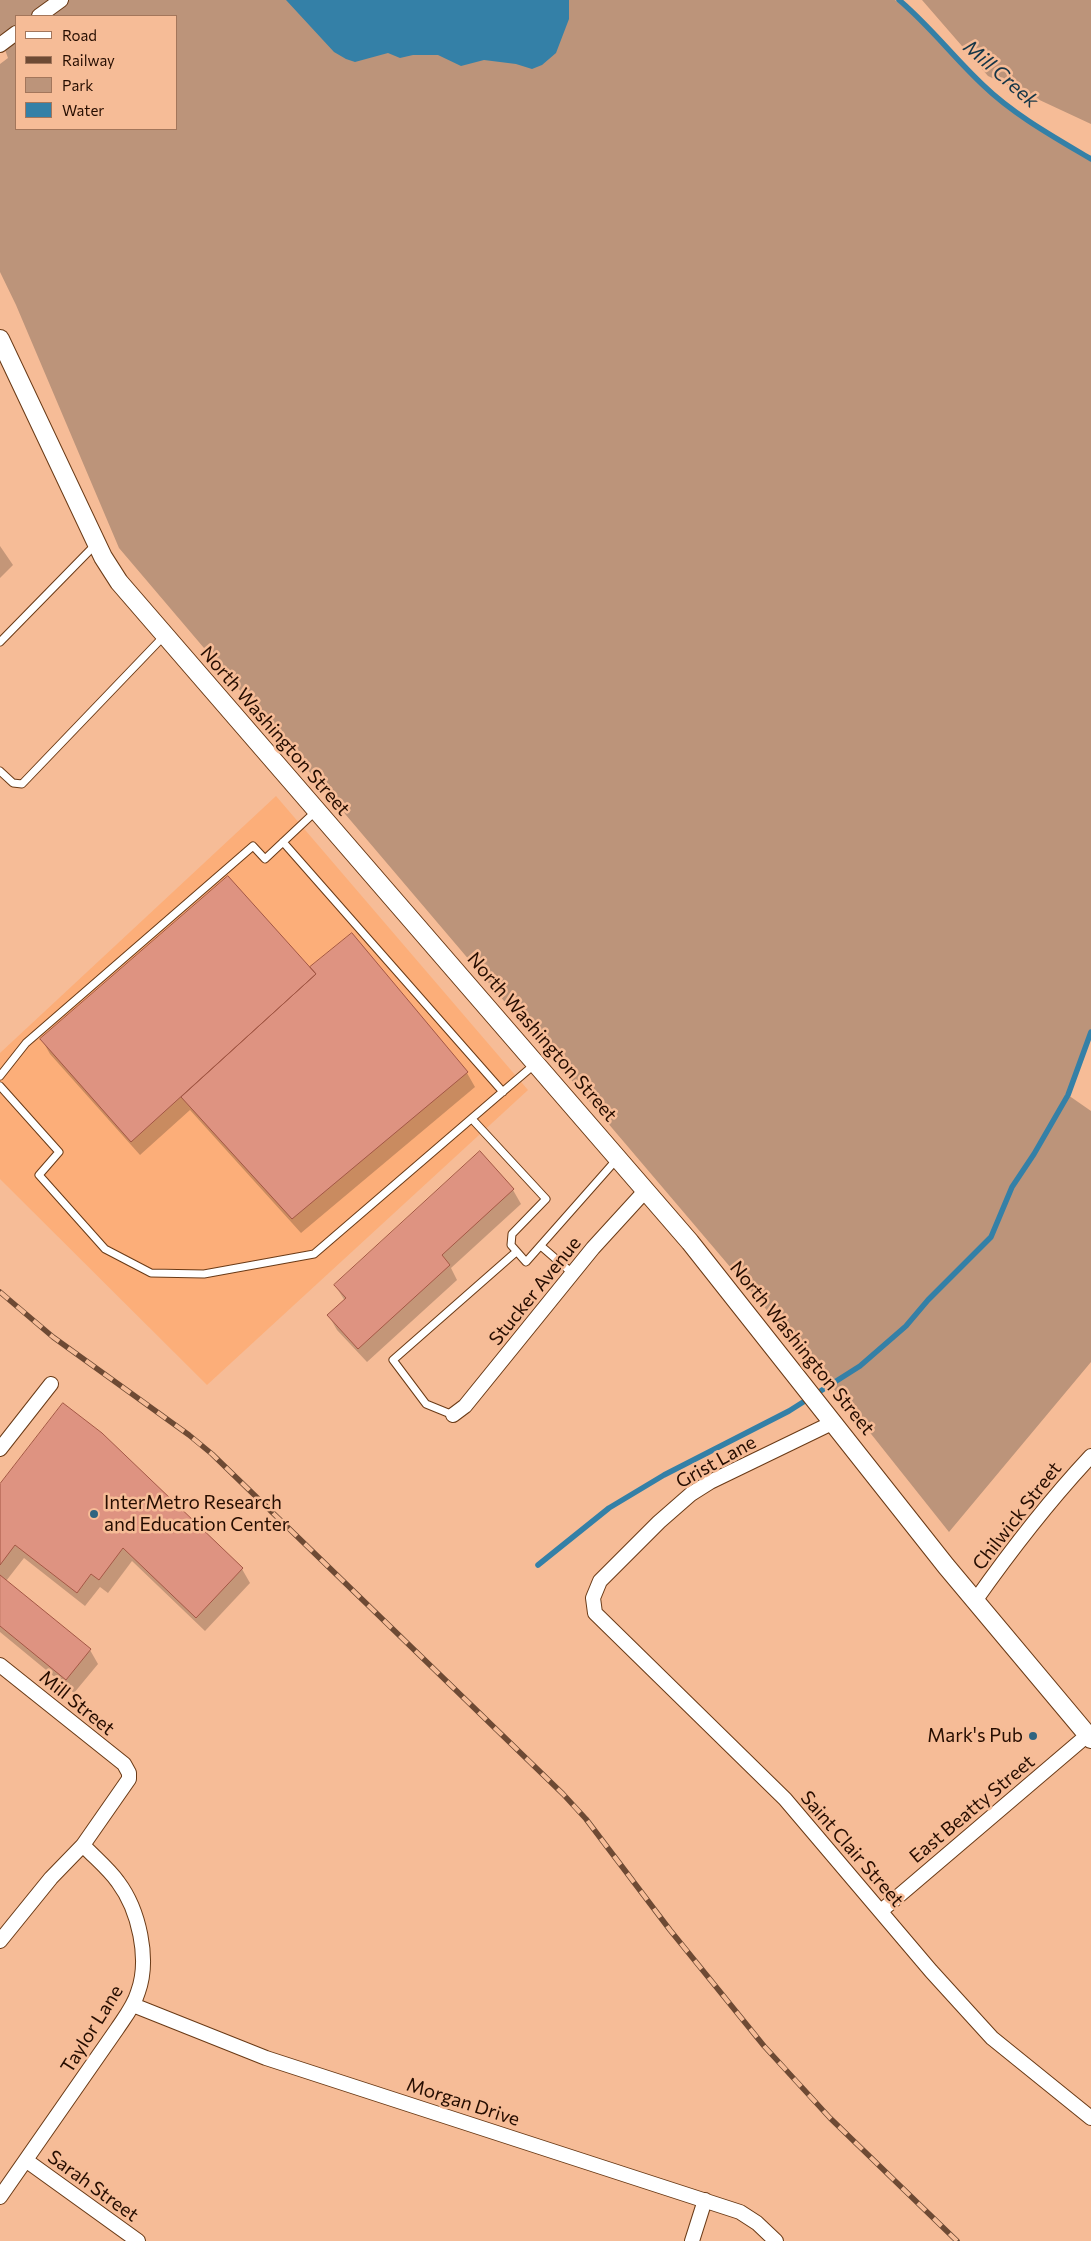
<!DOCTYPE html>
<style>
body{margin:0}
#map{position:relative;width:1091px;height:2241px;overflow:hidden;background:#f6bc97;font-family:Commissioner,sans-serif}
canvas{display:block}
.legend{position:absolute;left:15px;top:15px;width:162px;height:115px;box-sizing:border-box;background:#f6bc97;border:1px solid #a3765b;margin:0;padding:6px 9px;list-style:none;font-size:15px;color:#260d00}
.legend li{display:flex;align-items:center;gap:10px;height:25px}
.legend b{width:25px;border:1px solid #a3765b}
</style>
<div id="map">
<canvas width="1091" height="2241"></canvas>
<ul class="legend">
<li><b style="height:6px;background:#fff"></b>Road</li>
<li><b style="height:6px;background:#6e4a34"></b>Railway</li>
<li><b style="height:14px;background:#bc947a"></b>Park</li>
<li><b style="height:14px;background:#3480a7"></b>Water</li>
</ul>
</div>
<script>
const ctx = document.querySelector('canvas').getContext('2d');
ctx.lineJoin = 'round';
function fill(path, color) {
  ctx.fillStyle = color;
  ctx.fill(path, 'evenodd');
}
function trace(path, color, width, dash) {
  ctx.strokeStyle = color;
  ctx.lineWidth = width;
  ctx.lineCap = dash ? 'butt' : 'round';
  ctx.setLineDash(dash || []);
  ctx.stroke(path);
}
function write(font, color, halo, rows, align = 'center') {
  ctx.font = font + ' Commissioner,sans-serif';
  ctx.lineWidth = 5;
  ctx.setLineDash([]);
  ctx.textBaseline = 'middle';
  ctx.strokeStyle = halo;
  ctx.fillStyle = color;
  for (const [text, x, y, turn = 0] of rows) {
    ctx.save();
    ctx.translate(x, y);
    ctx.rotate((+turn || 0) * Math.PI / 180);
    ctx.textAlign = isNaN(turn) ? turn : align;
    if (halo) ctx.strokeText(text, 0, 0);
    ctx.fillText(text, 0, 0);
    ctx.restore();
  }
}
fill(new Path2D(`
 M276 796 528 1090 207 1385 0 1179V1053Z`), '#fcae79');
fill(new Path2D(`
 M0 0H895L925 24 984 86 1033 124 1091 159V1037L1068 1095 1091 1111V1362L949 1532 856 1415 119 548 16 305 0 272V64L8 58 0 36ZM16 16H176V129H16Z
 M922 0H1091V124L988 76Z`), '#bc947a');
fill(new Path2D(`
 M286 0H569V19L556 53 542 65 532 69 516 64 484 60 461 66 438 55H413L400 58 388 53 355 62 346 59 334 52Z`), '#3480a7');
fill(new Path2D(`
 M0 546 13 565 0 578Z
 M352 935 467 1073 475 1087 301 1233 190 1110 140 1155 50 1054 42 1040 310 969Z
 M480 1153 513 1190 521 1204 451 1268 457 1280 367 1362 337 1330 329 1316 345 1301 335 1285Z
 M0 1486 242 1569 250 1583 205 1631 132 1561 108 1593 100 1587 85 1606 24 1558 6 1581 90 1650 98 1664 74 1693 0 1632Z`), '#0003');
trace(new Path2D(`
 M899 0C930 26 954 58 983 85 1014 115 1054 137 1091 159
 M538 1565 609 1508 664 1475 789 1411 860 1366 906 1326 928 1300 991 1237 1012 1187 1034 1154 1068 1095 1091 1032`), '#3480a7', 5.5);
const building = new Path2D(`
 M228 876 316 974 131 1142 40 1039Z
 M352 933 468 1072 292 1219 181 1097 316 974 310 967Z
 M480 1151 514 1189 442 1255 450 1265 358 1349 327 1315 346 1298 334 1285Z
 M63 1403 102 1433 243 1568 196 1618 123 1548 99 1580 91 1574 77 1593 15 1545 0 1565V1484Z
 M0 1575 91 1649 66 1680 0 1626Z`);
fill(building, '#de9381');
trace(building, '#a35745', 1);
const service = new Path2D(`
 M0 642 96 544
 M0 771 13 783 22 784 164 636
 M283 842 503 1092
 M0 1076 26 1043 253 846 265 859 316 811
 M0 1086 59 1152 39 1175 105 1249 151 1273 204 1274 314 1254 535 1064
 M472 1119 546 1199 512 1234 511 1245 526 1262 617 1159
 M541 1246 572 1273
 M453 1415 426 1404 393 1360 516 1252`);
const minor = new Path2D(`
 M39 16 61 0
 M0 45 16 33
 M453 1415 465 1406 593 1248 646 1190
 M834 1422 710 1482 691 1494 659 1522 600 1581 593 1598 595 1613 785 1799 931 1971 992 2038 1091 2118
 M0 1449 51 1384
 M975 1601C1011 1550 1048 1502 1091 1456
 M0 1665 124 1764 129 1773V1779L83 1845 51 1878 0 1941
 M881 1911 1091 1732
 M133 2005 266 2058 740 2212 757 2223 776 2241
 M27 2161 138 2241
 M0 2197 117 2029C125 2017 134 2006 138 1992 150 1959 139 1910 118 1882 108 1868 94 1857 83 1845
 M692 2241 705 2200`);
const tertiary = new Path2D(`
 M0 339 103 557 119 582 690 1242 946 1566 1091 1739`);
trace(service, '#6a3a16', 9);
trace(minor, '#6a3a16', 16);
trace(tertiary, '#6a3a16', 20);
trace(service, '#fff', 7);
trace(minor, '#fff', 14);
trace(tertiary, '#fff', 18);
const rail = new Path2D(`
 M0 1292 53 1337 189 1435 212 1454 563 1794 586 1819 670 1930 764 2046 830 2118 957 2241`);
trace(rail, '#6e4a34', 5.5);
trace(rail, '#f6bc97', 4, [11]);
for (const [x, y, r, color] of [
 [94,1514,5,"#2f6480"],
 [1033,1736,5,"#2f6480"]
]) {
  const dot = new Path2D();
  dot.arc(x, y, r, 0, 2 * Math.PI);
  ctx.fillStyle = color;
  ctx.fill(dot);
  trace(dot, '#f6bc97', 2);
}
write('19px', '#260d00', '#f6bc97', [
 ["North Washington Street",275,731,49],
 ["North Washington Street",542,1037,49],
 ["Stucker Avenue",535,1291,-51],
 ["North Washington Street",802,1348,51],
 ["Grist Lane",716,1462,-29],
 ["Chilwick Street",1017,1516,-52],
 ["Mill Street",77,1703,39],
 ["East Beatty Street",972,1809,-40],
 ["Saint Clair Street",852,1849,49],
 ["Taylor Lane",92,2029,-58],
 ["Morgan Drive",463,2102,18],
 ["Sarah Street",93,2186,36]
]);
write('19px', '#260d00', '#f6bc97', [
 ["InterMetro Research",104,1503],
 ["and Education Center",104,1525],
 ["Mark's Pub",1023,1736,"right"]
], 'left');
write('italic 20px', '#143547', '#f6bc97', [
 ["Mill Creek",1001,74,41]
]);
</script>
